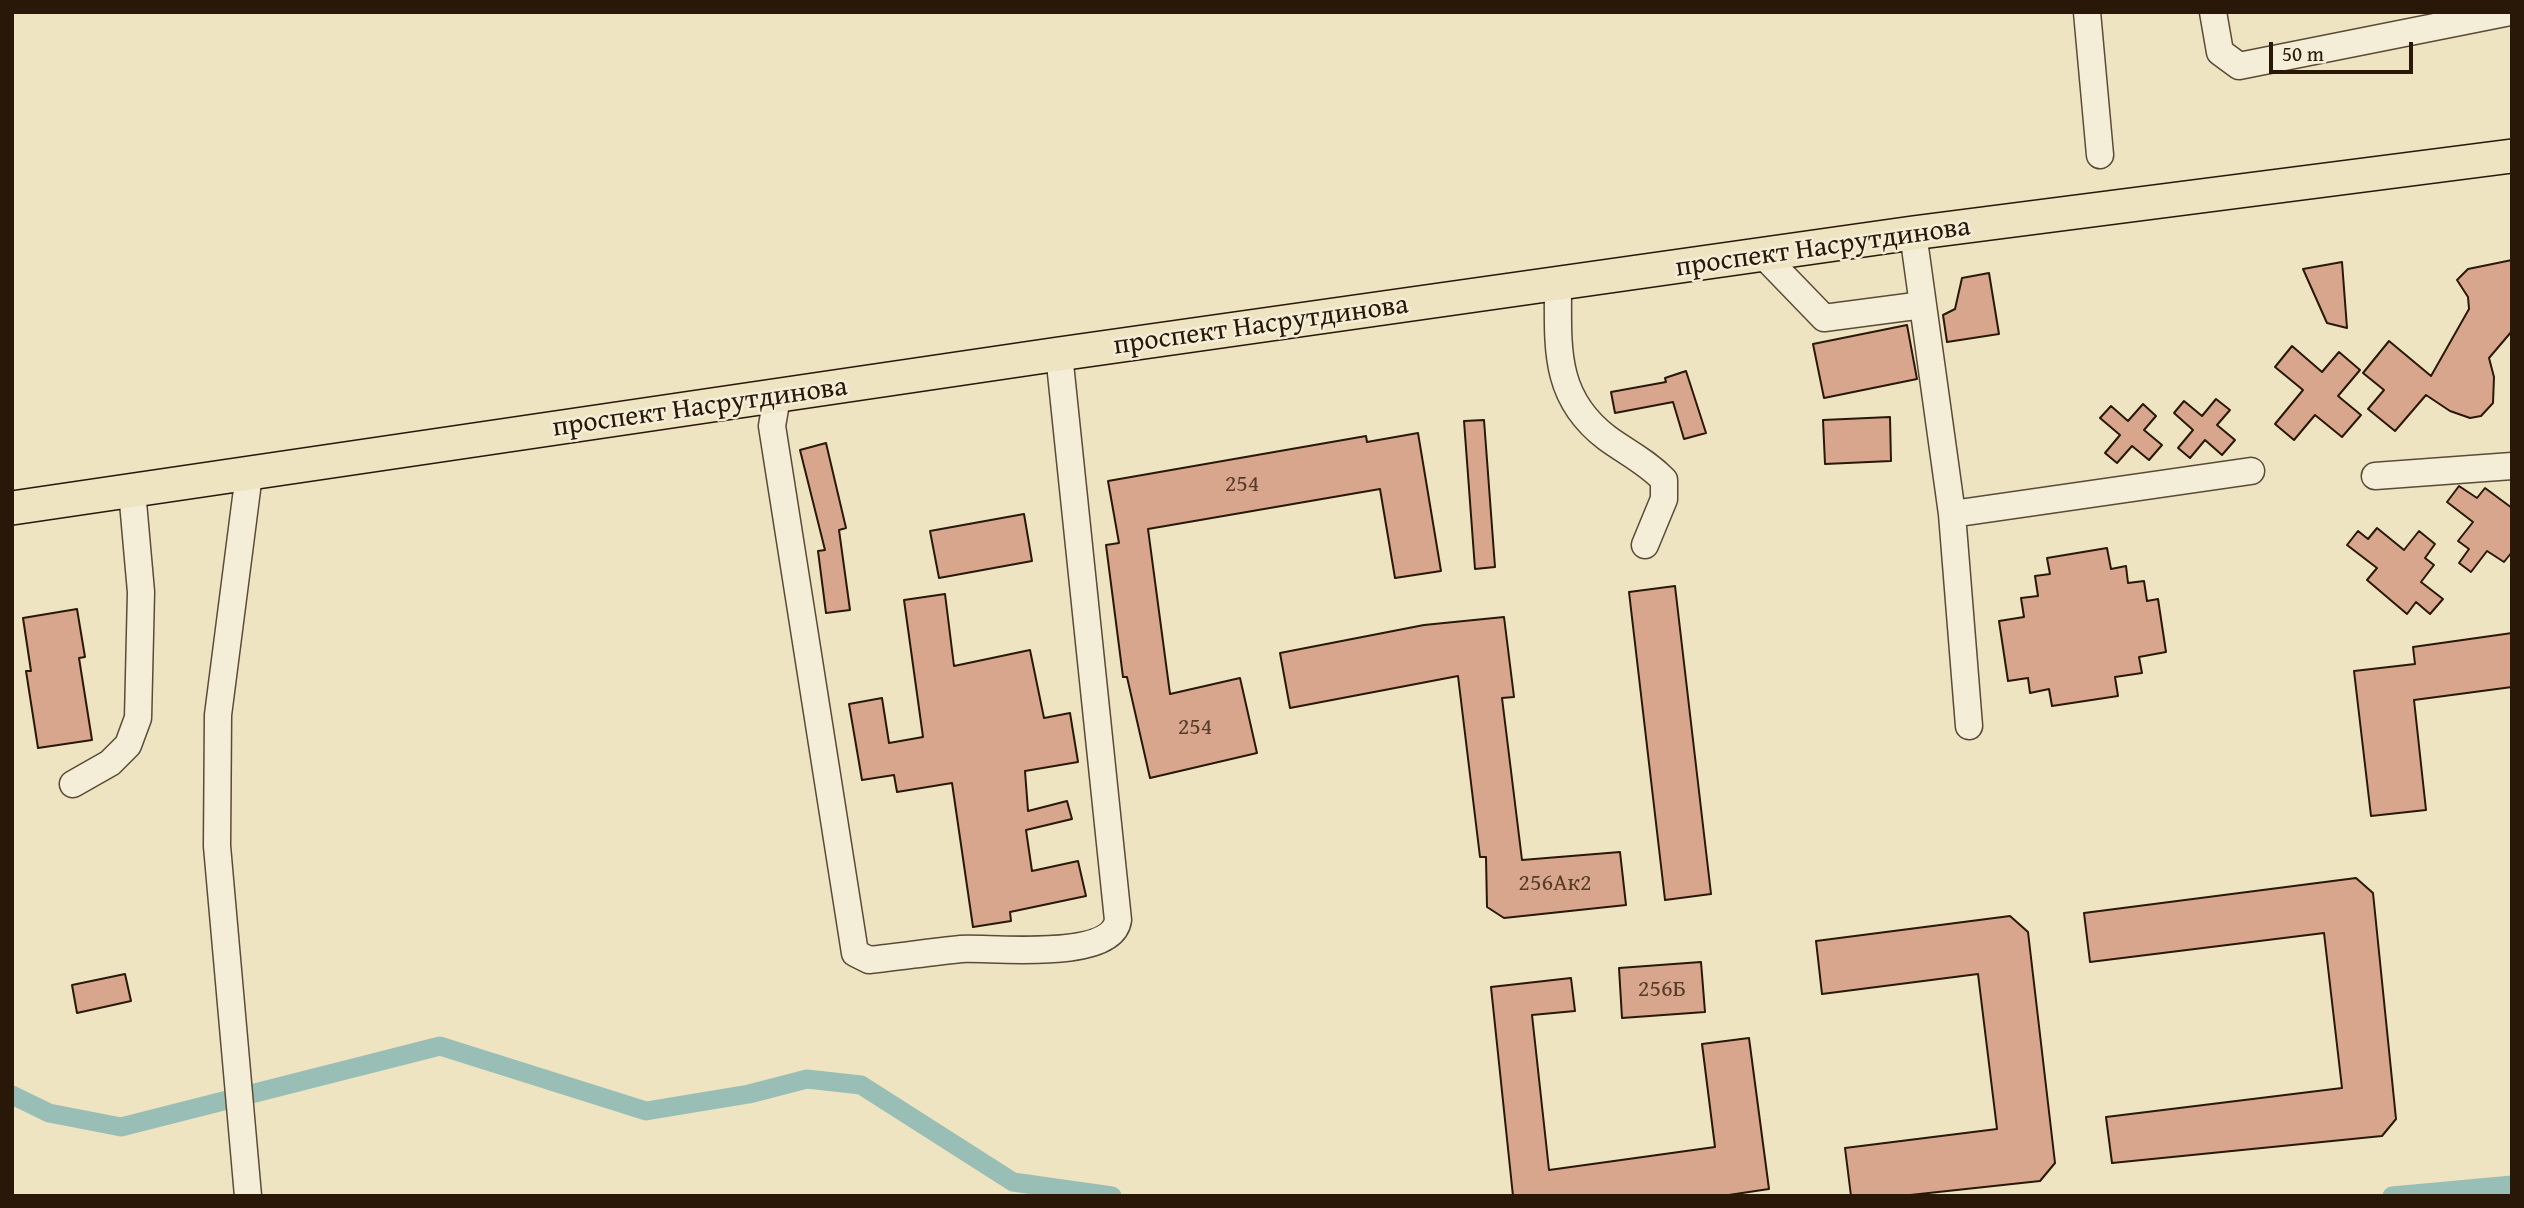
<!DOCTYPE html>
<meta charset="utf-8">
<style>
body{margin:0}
#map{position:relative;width:2524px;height:1208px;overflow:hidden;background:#eee4c2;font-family:"Gentium Book Plus",serif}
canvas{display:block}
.frame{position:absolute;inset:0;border:14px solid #291807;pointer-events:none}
.scale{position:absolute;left:2269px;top:42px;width:144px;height:32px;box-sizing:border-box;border:4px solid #291807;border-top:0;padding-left:9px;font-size:21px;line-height:24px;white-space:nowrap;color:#291807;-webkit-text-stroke:5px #f4edd7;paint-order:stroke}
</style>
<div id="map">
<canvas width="2524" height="1208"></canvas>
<div class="frame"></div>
<div class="scale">50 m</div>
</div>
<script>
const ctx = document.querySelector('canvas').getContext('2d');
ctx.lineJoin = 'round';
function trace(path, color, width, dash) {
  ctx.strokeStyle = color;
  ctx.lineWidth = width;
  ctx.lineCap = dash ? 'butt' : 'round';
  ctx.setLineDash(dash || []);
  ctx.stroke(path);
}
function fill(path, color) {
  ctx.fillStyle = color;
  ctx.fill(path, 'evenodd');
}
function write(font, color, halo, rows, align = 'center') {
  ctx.font = font + ' "Gentium Book Plus",serif';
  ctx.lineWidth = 5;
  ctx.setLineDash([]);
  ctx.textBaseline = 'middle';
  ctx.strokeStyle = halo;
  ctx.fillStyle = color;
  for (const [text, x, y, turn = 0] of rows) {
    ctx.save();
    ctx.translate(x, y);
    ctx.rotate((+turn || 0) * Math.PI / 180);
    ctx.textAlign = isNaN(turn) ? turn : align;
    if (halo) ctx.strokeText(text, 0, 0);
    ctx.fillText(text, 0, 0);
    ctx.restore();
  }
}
trace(new Path2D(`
 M12 1095 49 1113 121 1127 440 1046 646 1111 749 1094 807 1079 861 1085 1013 1182 1112 1196
 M2392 1196 2512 1185`), '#99beb5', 19);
const building = new Path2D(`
 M2512 260V331L2489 358 2494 377 2493 403 2481 416 2470 418 2450 411 2426 395 2395 431 2368 409 2384 390 2363 373 2389 341 2431 376 2469 309 2468 297 2457 280 2468 269Z
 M2342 262 2347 328 2327 323 2303 269Z
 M1989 273 1999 334 1947 342 1943 315 1955 309 1962 278Z
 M1907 325 1917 379 1824 398 1813 344Z
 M2292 346 2322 372 2339 352 2360 370 2338 396 2361 415 2342 437 2315 415 2294 440 2275 424 2303 390 2275 367Z
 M1686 371 1706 433 1684 439 1673 402 1615 413 1611 392 1666 382 1665 378Z
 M2216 399 2230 410 2217 425 2235 440 2222 455 2205 440 2190 458 2178 448 2193 430 2174 413 2184 401 2202 416Z
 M2143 404 2156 416 2144 430 2162 445 2149 460 2132 446 2117 463 2105 453 2120 435 2100 418 2111 406 2128 421Z
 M1890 417 1891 461 1825 464 1823 420Z
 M1484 420 1495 567 1475 569 1464 421Z
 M1418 433 1441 571 1395 578 1380 489 1148 529 1170 694 1240 678 1257 753 1150 778 1127 677H1123L1106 545 1119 543 1108 481 1366 436 1367 442Z
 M826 443 846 528 839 530 850 610 826 613 818 551 825 550 800 450Z
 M2459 486 2477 498 2485 488 2512 508V552L2504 562 2487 551 2471 572 2459 563 2469 549 2458 541 2473 522 2447 502Z
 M1024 514 1032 561 939 578 930 531Z
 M2377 528 2404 550 2419 531 2435 544 2425 558 2434 565 2421 582 2443 599 2430 614 2416 602 2407 614 2367 580 2377 568 2347 545 2358 531 2368 539Z
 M2107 548 2111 569 2126 566 2128 583 2144 581 2147 601 2158 599 2166 652 2139 657 2142 673 2115 677 2118 696 2052 706 2049 689 2030 693 2028 678 2008 681 1999 621 2024 617 2021 598 2038 596 2035 576 2050 574 2047 558Z
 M1675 586 1711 894 1665 900 1629 592Z
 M945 594 954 666 1030 650 1044 718 1070 713 1078 762 1025 771 1028 811 1067 801 1072 819 1026 830 1032 871 1078 861 1086 896 1010 912 1011 921 973 927 952 783 897 792 894 775 862 780 849 704 882 698 889 743 923 737 904 600Z
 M77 609 85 657 79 658 92 740 38 748 26 671H31L23 618Z
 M1504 617 1514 697 1502 698 1522 860 1620 852 1626 905 1504 918 1487 907 1486 857H1480L1458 676 1290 708 1280 653 1424 625Z
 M2512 633V687L2414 700 2426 810 2371 816 2354 671 2415 664 2413 647Z
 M2356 878 2373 893 2396 1119 2382 1136 2112 1163 2106 1117 2342 1088 2324 933 2090 962 2084 913Z
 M2010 916 2028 932 2055 1163 2040 1181 1901 1196H1851L1845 1148 1997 1129 1978 974 1822 994 1816 941Z
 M1701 962 1705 1012 1622 1018 1619 968Z
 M125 974 131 1001 77 1013 72 985Z
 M1571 978 1575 1011 1532 1015 1549 1170 1715 1147 1702 1044 1749 1038 1769 1189 1722 1196H1513L1491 987Z`);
fill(building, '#d8a68d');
trace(building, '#291807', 2);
const minor = new Path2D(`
 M2087 12 2100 155
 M2213 12 2220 52 2239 66 2510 12
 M1913 233 1952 514 1969 726
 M1765 257 1824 318 1923 305
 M1558 285C1558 347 1553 397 1607 438 1626 452 1647 462 1664 480V499L1645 545
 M777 397 772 426 855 953 869 960C899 957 930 952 961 949 990 947 1112 962 1118 920L1059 354
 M2375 476 2512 466
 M1952 514 2251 471
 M73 784 110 763 128 745 138 718 141 592 132 491
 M248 1196 217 846 218 715 249 474`);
const major = new Path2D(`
 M12 508 1059 354 1913 233 2512 156`);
trace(minor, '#5a4b36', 29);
trace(major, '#291807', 36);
trace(minor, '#f4edd7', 26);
trace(major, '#eee4c2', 33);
write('24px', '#553c28', null, [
 ["254",1242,485],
 ["254",1195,728],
 ["256Ак2",1555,884],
 ["256Б",1662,990]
]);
write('28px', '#291807', '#f4edd7', [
 ["проспект Насрутдинова",1823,248,-8],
 ["проспект Насрутдинова",1261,326,-8],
 ["проспект Насрутдинова",700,408,-8]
]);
</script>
